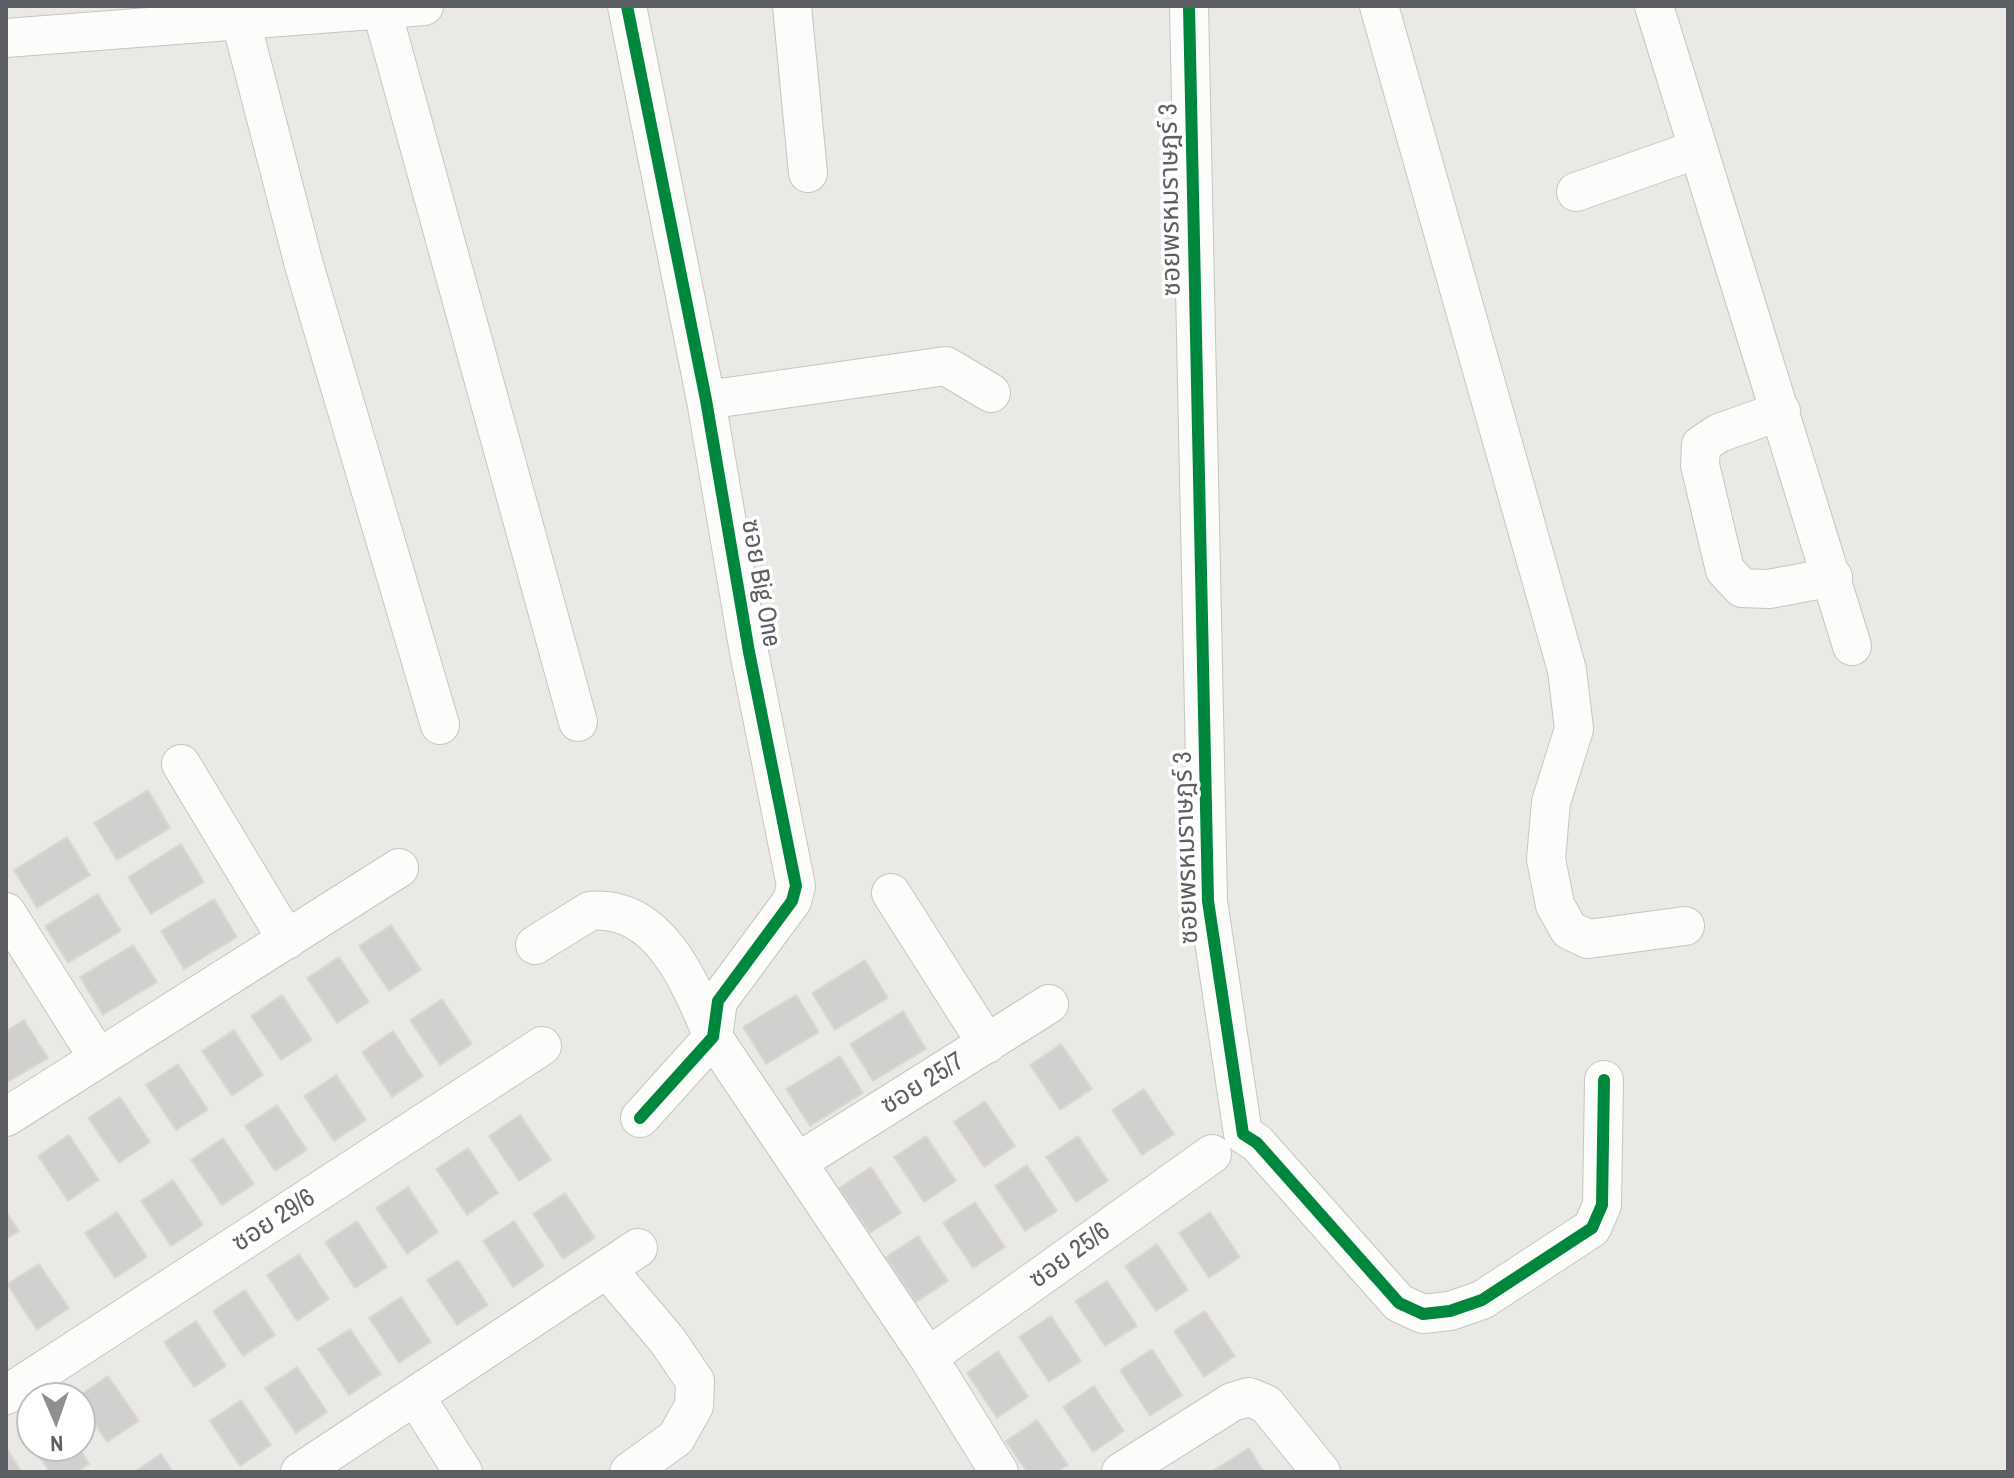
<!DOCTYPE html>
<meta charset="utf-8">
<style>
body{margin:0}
#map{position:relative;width:2014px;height:1478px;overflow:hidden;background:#ebe9e6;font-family:"Archivo Narrow",sans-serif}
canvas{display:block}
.frame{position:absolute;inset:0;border:8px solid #5c5f63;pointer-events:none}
.north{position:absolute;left:16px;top:1382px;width:80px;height:80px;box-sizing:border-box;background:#fff;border:2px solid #bebfc1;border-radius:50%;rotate:178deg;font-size:22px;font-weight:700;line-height:32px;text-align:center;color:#5c5f63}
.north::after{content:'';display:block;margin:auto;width:28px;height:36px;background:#8e8f91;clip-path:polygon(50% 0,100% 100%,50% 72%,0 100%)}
</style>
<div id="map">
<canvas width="2014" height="1478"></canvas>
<div class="frame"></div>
<div class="north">N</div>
</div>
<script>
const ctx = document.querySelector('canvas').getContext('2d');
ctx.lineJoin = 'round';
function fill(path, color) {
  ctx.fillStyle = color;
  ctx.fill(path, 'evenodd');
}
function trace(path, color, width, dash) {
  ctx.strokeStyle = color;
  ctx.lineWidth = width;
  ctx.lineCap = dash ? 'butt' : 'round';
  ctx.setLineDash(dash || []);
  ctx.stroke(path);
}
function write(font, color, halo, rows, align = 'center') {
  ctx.font = font + ' "Archivo Narrow","Noto Sans Thai",sans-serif';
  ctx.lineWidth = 7;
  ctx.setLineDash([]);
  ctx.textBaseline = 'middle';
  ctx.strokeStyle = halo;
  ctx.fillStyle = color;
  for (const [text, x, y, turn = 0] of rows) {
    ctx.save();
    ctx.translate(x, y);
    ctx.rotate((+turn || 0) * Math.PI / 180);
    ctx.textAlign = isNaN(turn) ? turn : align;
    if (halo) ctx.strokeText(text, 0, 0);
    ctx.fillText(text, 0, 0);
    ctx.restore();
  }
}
const building = new Path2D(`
 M148 790 170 828 117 860 94 823Z
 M67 837 90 875 37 908 14 870Z
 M181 844 204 882 151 914 128 877Z
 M98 894 121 931 68 963 45 926Z
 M214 899 237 937 184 969 161 931Z
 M391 925 421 970 389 991 359 946Z
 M133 945 157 982 103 1015 80 977Z
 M339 957 369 1002 337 1023 307 978Z
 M865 960 888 998 835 1030 812 993Z
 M282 995 312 1040 281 1060 251 1016Z
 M796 995 819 1032 766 1064 743 1027Z
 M442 999 472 1044 440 1065 410 1020Z
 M903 1011 926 1049 873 1081 850 1044Z
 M24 1020 48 1058 6 1083V1031Z
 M234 1030 263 1075 232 1096 202 1051Z
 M393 1031 423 1076 392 1097 362 1052Z
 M1061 1044 1092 1089 1060 1110 1030 1065Z
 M840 1056 863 1093 810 1126 786 1089Z
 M178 1064 208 1110 176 1130 146 1085Z
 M336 1075 366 1120 334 1141 304 1096Z
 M1144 1089 1174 1134 1142 1155 1112 1110Z
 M120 1097 150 1142 119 1163 88 1118Z
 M985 1101 1015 1146 984 1167 954 1122Z
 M277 1105 307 1150 275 1171 245 1126Z
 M520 1115 551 1160 519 1181 489 1136Z
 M69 1135 99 1180 68 1201 38 1156Z
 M926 1136 956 1181 924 1202 894 1157Z
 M1078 1136 1108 1181 1076 1202 1046 1157Z
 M223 1138 254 1184 222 1205 191 1160Z
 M468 1148 498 1193 467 1215 436 1169Z
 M1027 1165 1057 1211 1025 1231 995 1186Z
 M871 1167 901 1213 870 1233 839 1188Z
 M173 1180 203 1225 171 1246 141 1201Z
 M408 1187 438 1232 407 1254 376 1208Z
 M565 1193 595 1238 563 1259 533 1214Z
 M975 1202 1005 1247 973 1268 943 1223Z
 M6 1212 19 1231 6 1239Z
 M117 1212 147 1257 115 1278 85 1233Z
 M1210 1212 1240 1257 1209 1278 1179 1233Z
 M357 1221 387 1267 355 1288 325 1242Z
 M514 1221 544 1266 513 1287 483 1241Z
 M918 1236 948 1281 916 1302 886 1257Z
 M1157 1244 1188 1290 1156 1311 1125 1266Z
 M299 1254 329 1299 297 1321 267 1275Z
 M458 1260 488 1305 457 1325 427 1280Z
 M39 1264 69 1308 37 1330 7 1284Z
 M1107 1281 1137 1326 1105 1346 1075 1301Z
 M245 1290 275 1335 243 1356 213 1311Z
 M401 1297 431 1342 399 1363 369 1318Z
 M1205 1311 1235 1356 1204 1377 1174 1331Z
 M1051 1316 1081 1361 1049 1382 1019 1337Z
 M196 1321 226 1366 194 1387 164 1342Z
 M350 1329 381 1374 349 1395 318 1349Z
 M1152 1349 1182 1395 1150 1416 1120 1370Z
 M998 1351 1028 1397 997 1418 967 1373Z
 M297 1367 327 1412 296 1433 265 1388Z
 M108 1376 139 1421 107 1442 77 1397Z
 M1094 1386 1124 1431 1093 1452 1063 1407Z
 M241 1400 271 1445 240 1466 210 1421Z
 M1037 1420 1068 1465 1056 1472H1027L1006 1441Z
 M32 1446H78L89 1464 77 1472H50Z
 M6 1448 22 1472H6Z
 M1249 1448 1264 1472H1211Z
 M161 1454 173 1472H134Z`);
fill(building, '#d2d0cf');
trace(building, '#dad8d5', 2);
const minor = new Path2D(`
 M237 6 304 265 440 725
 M627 6 706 400 749 652 796 886 792 901 718 1001 713 1037 640 1118
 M792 6 808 173
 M1189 6 1208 901 1243 1134 1257 1143 1399 1303 1423 1314 1450 1311 1482 1300 1592 1228 1602 1205 1604 1080
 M1379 6 1567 670 1574 729 1551 802 1546 859 1555 905 1569 930 1588 939 1685 926
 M1654 6 1852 646
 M382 11 578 722
 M6 38 424 6
 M1576 192 1698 149
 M706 400 946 366 991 393
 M1781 411 1719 433 1701 445 1700 465 1725 570 1742 588 1769 589 1833 577
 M181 764 287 940
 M891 893 987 1044
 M6 912 97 1056
 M535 945 590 911C660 904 691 985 713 1037L928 1357 999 1472
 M6 1117 399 868
 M798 1162 1049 1004
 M607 1269 667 1340 695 1381 694 1406 676 1438 629 1472
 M928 1357 1212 1154
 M6 1395 542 1046
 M415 1396 463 1472
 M300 1472 638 1248
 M1121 1472 1232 1402 1249 1397 1266 1404 1321 1472`);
trace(minor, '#c5c5c6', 40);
trace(minor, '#fcfcfb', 38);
trace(new Path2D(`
 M627 6 706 400 749 652 796 886 792 901 718 1001 713 1037 640 1118
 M1189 6 1208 901 1243 1134 1257 1143 1399 1303 1423 1314 1450 1311 1482 1300 1592 1228 1602 1205 1604 1080`), '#00873e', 12);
write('26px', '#5c5f63', '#fff', [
 ["ซอยพรหมราษฎร์ 3",1171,200,-91],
 ["ซอย Big One",760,583,80],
 ["ซอยพรหมราษฎร์ 3",1187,848,-92],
 ["ซอย 25/7",923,1084,-32],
 ["ซอย 29/6",274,1221,-33],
 ["ซอย 25/6",1070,1256,-36]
]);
</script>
